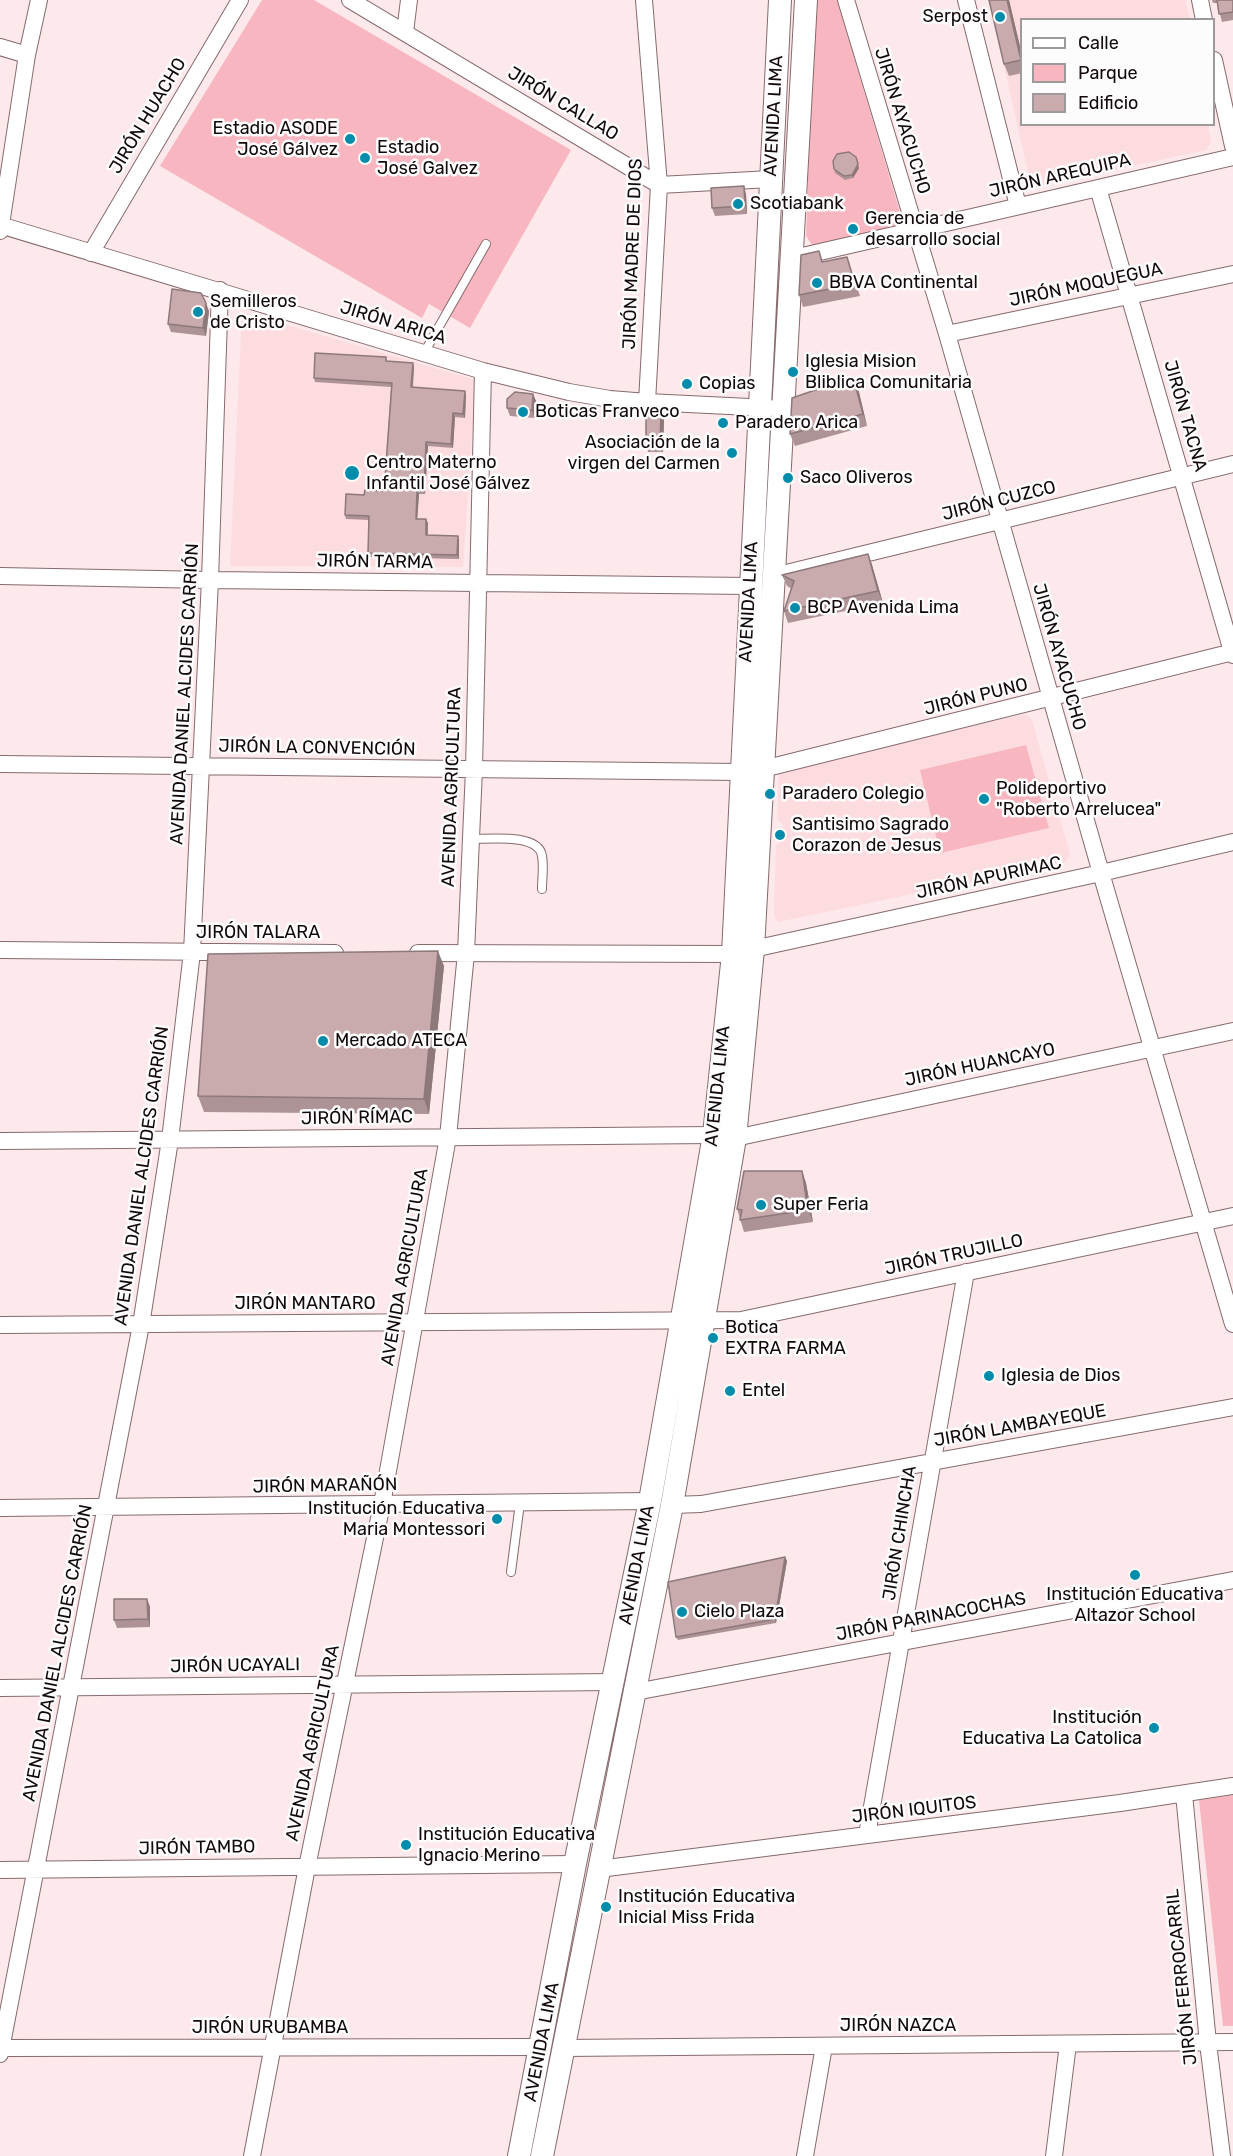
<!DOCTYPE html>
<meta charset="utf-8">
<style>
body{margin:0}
#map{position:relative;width:1233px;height:2156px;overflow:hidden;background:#fde9eb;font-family:Rubik,sans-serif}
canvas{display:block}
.legend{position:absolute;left:1020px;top:18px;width:195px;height:108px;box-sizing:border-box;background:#fcfcfc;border:2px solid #9e9a9b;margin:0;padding:8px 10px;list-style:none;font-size:18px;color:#120809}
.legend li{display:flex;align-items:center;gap:12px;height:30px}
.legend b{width:30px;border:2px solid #9e9a9b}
</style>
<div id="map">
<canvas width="1233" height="2156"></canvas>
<ul class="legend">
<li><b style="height:8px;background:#fff"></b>Calle</li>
<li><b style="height:16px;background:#f8b7c0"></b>Parque</li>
<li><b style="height:16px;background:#c9abae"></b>Edificio</li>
</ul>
</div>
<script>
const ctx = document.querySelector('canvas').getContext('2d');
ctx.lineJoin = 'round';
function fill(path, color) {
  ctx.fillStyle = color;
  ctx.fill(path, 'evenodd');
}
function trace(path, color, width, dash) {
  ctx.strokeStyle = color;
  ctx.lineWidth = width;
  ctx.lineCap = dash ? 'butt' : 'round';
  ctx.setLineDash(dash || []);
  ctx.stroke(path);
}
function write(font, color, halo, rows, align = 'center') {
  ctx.font = font + ' Rubik,sans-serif';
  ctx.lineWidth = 5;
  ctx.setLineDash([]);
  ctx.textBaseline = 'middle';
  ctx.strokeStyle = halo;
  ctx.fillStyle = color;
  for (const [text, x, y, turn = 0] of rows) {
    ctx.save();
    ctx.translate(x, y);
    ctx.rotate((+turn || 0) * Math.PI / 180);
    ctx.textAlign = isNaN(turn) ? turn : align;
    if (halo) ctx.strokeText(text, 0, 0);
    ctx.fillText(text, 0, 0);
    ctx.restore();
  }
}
fill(new Path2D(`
 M989 0H1185L1190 19 1022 20V124L1208 125 1211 141 1206 150 1040 186 1030 181Z
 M242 312 476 380 463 567 230 566Z
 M1026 714 1032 720 1070 854 1066 862 778 922 774 916 776 845 782 839 783 824 777 819 779 774 783 769Z`), '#fddce0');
fill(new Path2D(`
 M262 0H314L571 150 470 328 429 304 422 318 160 166Z
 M814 0H837L902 219 900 225 895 228 812 245 806 236Z
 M1026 745 1049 828 940 853 920 770Z
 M1233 1795V2026H1223L1199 1800Z`), '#f8b7c0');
const service = new Path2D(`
 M424 353 486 244
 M471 839C489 839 539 833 542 856 544 867 542 879 542 889
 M511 1572 520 1503`);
const minor = new Path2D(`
 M350 0 659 185 771 179
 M644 0 659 185 647 402
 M846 0 947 334 1101 873 1233 1324
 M966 0 1018 206
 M1200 0 1204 20
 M405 32 409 0
 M0 47 27 55
 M1214 60 1233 146
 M1098 188 1233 655
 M0 225 483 371 569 392 610 399 647 402 770 408
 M0 231 27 55 39 0
 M91 253 240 0
 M798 257 1233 157
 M947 334 1233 274
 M0 576 210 580 750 586
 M774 576 1233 464
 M0 764 741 772
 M763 769 1233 652
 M753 949 1101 873 1233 842
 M0 950 335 953
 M418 953 733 954
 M735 1138 1233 1031
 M0 1141 714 1135
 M0 1325 741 1320 1233 1216
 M672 1505 701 1504 1233 1407
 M0 1508 650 1501
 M0 1688 614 1682
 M635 1692 1233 1580
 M1184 1794 1208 2043 1222 2156
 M867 1835C901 1648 932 1460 966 1272
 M599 1869 1120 1803 1233 1786
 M0 1870 575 1864
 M0 2048 541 2047
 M564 2048 1233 2042
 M0 2054 141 1325 170 1140 192 952 210 580 220 290
 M252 2156 307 1867 382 1504 448 1137 466 953 474 769 483 371
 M805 2156 824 2046
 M1054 2156 1068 2044`);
const secondary = new Path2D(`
 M519 2156 575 1864 650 1501 714 1135 733 954 780 0
 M542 2156 672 1505 735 1138 753 949 806 0`);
trace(service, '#866a6d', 10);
trace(minor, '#866a6d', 18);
trace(secondary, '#866a6d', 24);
trace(service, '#fff', 8);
trace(minor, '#fff', 16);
trace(secondary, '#fff', 22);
fill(new Path2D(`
 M989 0H1009L1022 55V73L1009 76 1004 64Z
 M1212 0H1233V20L1222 22 1217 3H1213Z
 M859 168 853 178 845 180 835 173 834 169Z
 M746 194 747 214 715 216 712 208Z
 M819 251 823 262 847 257 860 296 803 307 799 295Z
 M209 311 206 336 171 332 168 324Z
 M386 357 387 361 414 367 413 388 466 395 465 418 455 417 453 448 428 446 425 494H419L417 519 428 523V535L458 536 459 540V559L370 557 368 553 369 520 346 519 345 515 364 495 384 491 391 387 315 382 314 378Z
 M853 377 858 388 867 426 795 446 790 434Z
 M533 394 536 401 535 418 510 416 507 408Z
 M661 411 664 419 663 452H648L646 444Z
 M868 554 872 565 883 603 788 623 784 611 792 589 787 586 782 575Z
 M444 966 429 1114 204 1112 198 1096Z
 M802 1171 806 1183 813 1222 744 1232 737 1209Z
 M785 1557 787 1561 776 1623 678 1640 676 1637Z
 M147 1599 150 1607V1627L117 1628 114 1620Z`), '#ad9396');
fill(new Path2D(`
 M1007 0H1009L1022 55V61Z
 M856 157 859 168 853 178 852 175Z
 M744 186 746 194 747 214 745 206Z
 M206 303 209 311 206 336 203 328Z
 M413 363 414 367 412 391 411 387Z
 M853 377 858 388 867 426 863 414Z
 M465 391 466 395 465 418 463 414Z
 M533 394 536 401 535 418 532 410Z
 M661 411 664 419 663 452 660 444Z
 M453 413 455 417 453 448 451 444Z
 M426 442 428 446 425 494 424 490Z
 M417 490 419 494 417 523 416 519Z
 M426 519 428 523 427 539 426 535Z
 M458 536 459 540V559L457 555Z
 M868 554 872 565 883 603 878 591Z
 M438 951 444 966 429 1114 424 1099Z
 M802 1171 806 1183 813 1222 808 1210Z
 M785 1557 787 1561 776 1623 775 1619Z
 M147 1599 150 1607V1627L148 1619Z`), '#8d787a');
const building = new Path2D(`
 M989 0H1007L1021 60 1004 64Z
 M1217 0H1233V12L1219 14Z
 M849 152 856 157 858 164 852 175 844 176 834 169 833 161 837 154Z
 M744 186 745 206 712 208 711 188Z
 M819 251 822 262 847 257 855 284 799 295 801 255Z
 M172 289 201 293 206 303 203 328 168 324Z
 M315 353 386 357V361L413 363 411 387 465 391 463 414 453 413 451 444 426 442 424 490H417L416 519H426V535L458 536 457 555 368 553 369 516 345 515 346 494 364 495 365 490 384 491 392 383 314 378Z
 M853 377 863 414 790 434 792 398Z
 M515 392 533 394 532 410 507 408V399Z
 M646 411H661L660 444H646Z
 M868 554 878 591 784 611 794 581 782 575Z
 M438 951 424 1099 198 1096 208 954Z
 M744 1171H802L808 1210 740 1220 742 1210 737 1209Z
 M785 1557 775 1619 676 1637 668 1582Z
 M114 1599H147L148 1619 114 1620Z`);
fill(building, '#c9abae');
trace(building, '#8d787a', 1.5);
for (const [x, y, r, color] of [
 [1000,17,6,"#008caa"],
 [350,139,6,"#008caa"],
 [365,158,6,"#008caa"],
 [738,204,6,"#008caa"],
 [853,229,6,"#008caa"],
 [817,283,6,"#008caa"],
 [198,312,6,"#008caa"],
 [793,372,6,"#008caa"],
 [687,384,6,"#008caa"],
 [523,412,6,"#008caa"],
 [723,423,6,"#008caa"],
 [732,453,6,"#008caa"],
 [352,473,8,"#008caa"],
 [788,478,6,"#008caa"],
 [795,608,6,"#008caa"],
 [770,794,6,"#008caa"],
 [984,799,6,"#008caa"],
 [780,835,6,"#008caa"],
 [323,1041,6,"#008caa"],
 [761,1205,6,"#008caa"],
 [713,1338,6,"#008caa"],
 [989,1376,6,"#008caa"],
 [730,1391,6,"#008caa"],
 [497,1519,6,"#008caa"],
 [1135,1575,6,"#008caa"],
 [682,1612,6,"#008caa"],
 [1154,1728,6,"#008caa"],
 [406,1845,6,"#008caa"],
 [606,1907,6,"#008caa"]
]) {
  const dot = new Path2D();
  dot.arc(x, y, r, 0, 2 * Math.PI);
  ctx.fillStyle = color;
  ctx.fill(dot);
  trace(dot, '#fcfcfc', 2);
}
write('18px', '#120809', '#fcfcfc', [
 ["Serpost",988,17,"right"],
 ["Estadio ASODE",338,129,"right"],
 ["José Gálvez",338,150,"right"],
 ["Estadio",377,148],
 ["José Galvez",377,169],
 ["Scotiabank",750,204],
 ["Gerencia de",865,219],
 ["desarrollo social",865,240],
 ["BBVA Continental",829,283],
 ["Semilleros",210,302],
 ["de Cristo",210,323],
 ["Iglesia Mision",805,362],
 ["Bliblica Comunitaria",805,383],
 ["Copias",699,384],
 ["Boticas Franveco",535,412],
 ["Paradero Arica",735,423],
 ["Asociación de la",720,443,"right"],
 ["virgen del Carmen",720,464,"right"],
 ["Centro Materno",366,463],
 ["Infantil José Gálvez",366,484],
 ["Saco Oliveros",800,478],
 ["BCP Avenida Lima",807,608],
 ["Polideportivo",996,789],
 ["\"Roberto Arrelucea\"",996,810],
 ["Paradero Colegio",782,794],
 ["Santisimo Sagrado",792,825],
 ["Corazon de Jesus",792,846],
 ["Mercado ATECA",335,1041],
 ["Super Feria",773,1205],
 ["Botica",725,1328],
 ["EXTRA FARMA",725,1349],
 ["Iglesia de Dios",1001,1376],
 ["Entel",742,1391],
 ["Institución Educativa",485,1509,"right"],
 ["Maria Montessori",485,1530,"right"],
 ["Institución Educativa",1135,1595,"center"],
 ["Altazor School",1135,1616,"center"],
 ["Cielo Plaza",694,1612],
 ["Institución",1142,1718,"right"],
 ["Educativa La Catolica",1142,1739,"right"],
 ["Institución Educativa",418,1835],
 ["Ignacio Merino",418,1856],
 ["Institución Educativa",618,1897],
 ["Inicial Miss Frida",618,1918]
], 'left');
write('18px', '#120809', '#fcfcfc', [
 ["JIRÓN CALLAO",563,104,31],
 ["JIRÓN HUACHO",148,116,-59],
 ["AVENIDA LIMA",774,116,-87],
 ["JIRÓN AYACUCHO",902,121,73],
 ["JIRÓN AREQUIPA",1060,176,-13],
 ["JIRÓN MADRE DE DIOS",633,254,-88],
 ["JIRÓN MOQUEGUA",1086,285,-12],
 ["JIRÓN ARICA",393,323,17],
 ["JIRÓN TACNA",1185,416,74],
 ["JIRÓN CUZCO",999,501,-14],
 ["JIRÓN TARMA",375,562,1],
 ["AVENIDA LIMA",749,602,-87],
 ["JIRÓN AYACUCHO",1059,657,74],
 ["AVENIDA DANIEL ALCIDES CARRIÓN",185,694,-87],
 ["JIRÓN PUNO",976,697,-14],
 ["JIRÓN LA CONVENCIÓN",317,748,1],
 ["AVENIDA AGRICULTURA",452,787,-88],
 ["JIRÓN APURIMAC",989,878,-12],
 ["JIRÓN TALARA",258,933],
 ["JIRÓN HUANCAYO",980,1065,-12],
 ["AVENIDA LIMA",718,1086,-84],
 ["JIRÓN RÍMAC",357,1118,-1],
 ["AVENIDA DANIEL ALCIDES CARRIÓN",142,1176,-82],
 ["JIRÓN TRUJILLO",954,1255,-12],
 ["AVENIDA AGRICULTURA",405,1267,-80],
 ["JIRÓN MANTARO",305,1304],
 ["JIRÓN LAMBAYEQUE",1020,1426,-10],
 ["JIRÓN MARAÑÓN",325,1486,-1],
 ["JIRÓN CHINCHA",900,1533,-81],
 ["AVENIDA LIMA",637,1565,-79],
 ["JIRÓN PARINACOCHAS",931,1617,-11],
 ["AVENIDA DANIEL ALCIDES CARRIÓN",58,1653,-79],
 ["JIRÓN UCAYALI",235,1666,-1],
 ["AVENIDA AGRICULTURA",313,1743,-78],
 ["JIRÓN IQUITOS",914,1810,-7],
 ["JIRÓN TAMBO",197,1848,-1],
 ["JIRÓN FERROCARRIL",1182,1977,-96],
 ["JIRÓN NAZCA",898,2026],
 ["JIRÓN URUBAMBA",270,2028],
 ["AVENIDA LIMA",542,2042,-79]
]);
</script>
